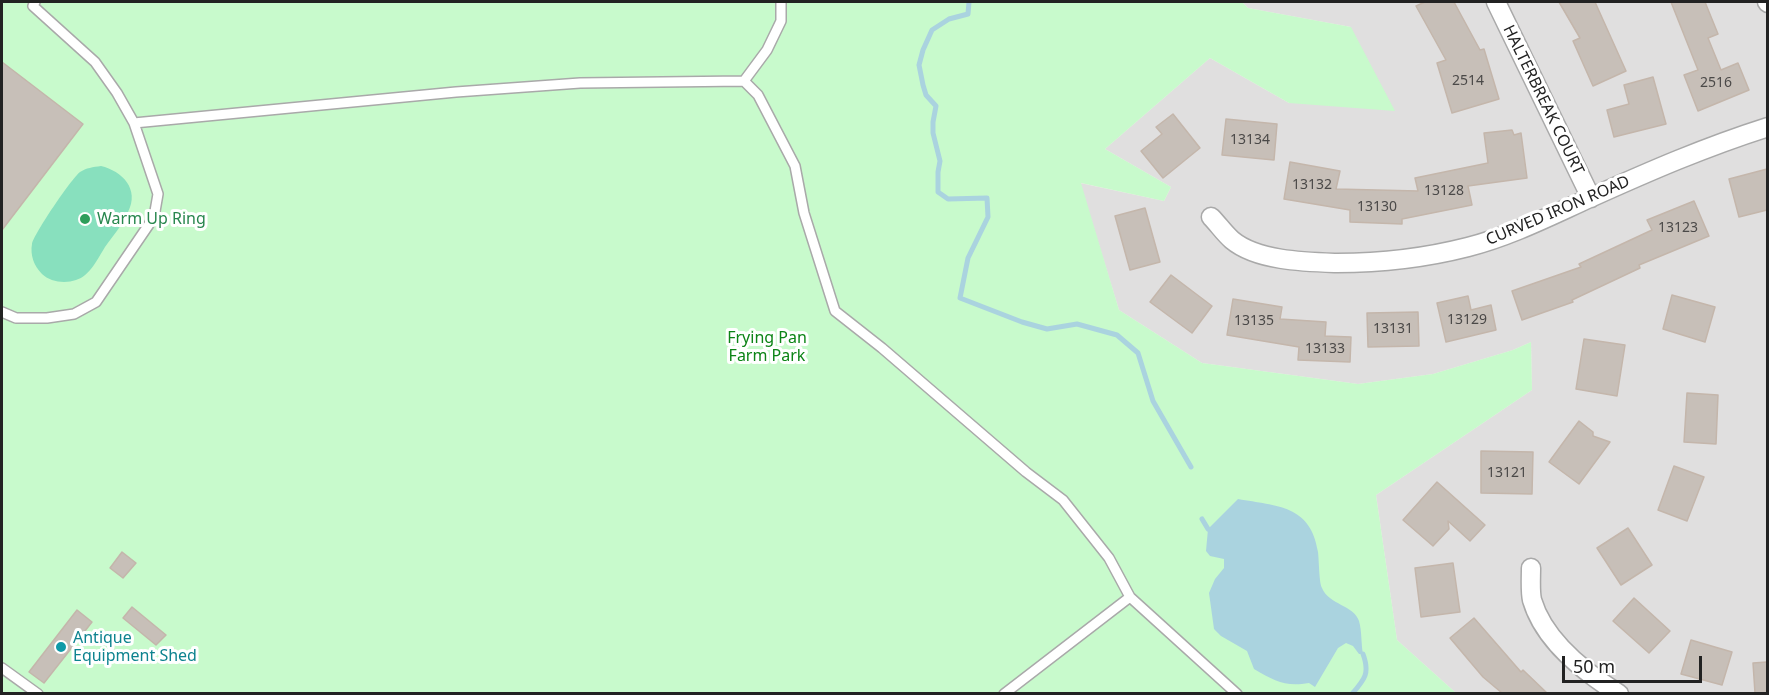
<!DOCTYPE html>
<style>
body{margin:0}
#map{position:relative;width:1769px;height:695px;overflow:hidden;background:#f2efe9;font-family:"Noto Sans",sans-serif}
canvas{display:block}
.frame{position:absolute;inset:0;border:3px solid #222;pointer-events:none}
.scale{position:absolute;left:1562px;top:656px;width:140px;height:27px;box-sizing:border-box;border:3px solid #222;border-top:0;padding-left:8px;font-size:18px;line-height:21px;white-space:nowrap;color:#222;-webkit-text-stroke:4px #fff;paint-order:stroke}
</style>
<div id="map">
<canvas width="1769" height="695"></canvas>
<div class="frame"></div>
<div class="scale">50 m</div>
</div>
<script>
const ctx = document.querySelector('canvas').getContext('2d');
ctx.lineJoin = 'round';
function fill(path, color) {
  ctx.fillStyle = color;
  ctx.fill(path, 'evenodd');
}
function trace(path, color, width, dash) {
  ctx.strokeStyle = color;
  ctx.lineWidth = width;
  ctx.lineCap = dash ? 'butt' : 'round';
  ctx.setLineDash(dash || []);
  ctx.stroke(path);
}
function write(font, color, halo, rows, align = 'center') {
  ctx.font = font + ' "Noto Sans",sans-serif';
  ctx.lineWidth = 6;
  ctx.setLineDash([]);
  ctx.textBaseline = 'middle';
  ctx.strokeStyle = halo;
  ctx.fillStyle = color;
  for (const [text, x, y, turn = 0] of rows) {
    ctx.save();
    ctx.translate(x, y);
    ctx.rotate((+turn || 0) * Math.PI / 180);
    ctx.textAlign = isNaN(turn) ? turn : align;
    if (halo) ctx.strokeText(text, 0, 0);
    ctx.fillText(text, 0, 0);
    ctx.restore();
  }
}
fill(new Path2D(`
 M1242 2H1767V693H1456L1397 640 1376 495 1532 390 1531 342 1513 350 1433 374 1358 384 1202 363 1119 310 1080 183 1164 201 1171 187 1105 149 1210 58 1289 103 1351 27 1248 8Z`), '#e0dfdf');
fill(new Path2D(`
 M2 2H1242L1248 8 1351 27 1395 111 1289 103 1210 58 1105 149 1171 187 1164 201 1081 183 1119 310 1202 363 1358 384 1433 374 1513 350 1531 342 1532 390 1376 495 1397 640 1456 693H2Z`), '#c8facc');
fill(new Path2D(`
 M101 166C122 171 140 189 128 212 123 224 113 236 105 247 98 258 90 276 76 280 65 284 50 282 42 274 34 266 30 255 32 244 34 234 71 179 80 172 86 168 93 167 101 166Z`), '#88e0be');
fill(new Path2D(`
 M1238 499C1277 506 1311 505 1318 552 1319 560 1319 583 1322 588 1329 605 1354 605 1359 621 1362 631 1361 644 1363 654H1359L1353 646 1346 643 1338 648 1315 687 1309 683C1285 687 1275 681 1254 669L1247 651 1221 636 1214 629 1209 593 1215 579 1224 568V559L1210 556 1206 551 1208 529Z`), '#aad3df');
trace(new Path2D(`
 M969 2 968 14 949 19 932 30 923 50 919 65 923 85 926 95 936 106 933 122V133L940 161 938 172V192L948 199 987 198 988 217 968 258 960 298 1022 322 1047 329 1077 324 1117 335 1138 353 1153 401 1191 467
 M1202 519 1208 529
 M1352 694C1365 679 1370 673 1363 654`), '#aad3df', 5);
const building = new Path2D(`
 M1425 2H1454L1480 50 1484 49 1499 99 1452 113 1437 63 1446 60 1416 6Z
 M1559 2H1595L1626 71 1593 86 1573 41 1580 38Z
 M1671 2H1705L1718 34 1708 38 1721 70 1738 63 1749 90 1698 111 1684 75 1698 70Z
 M2 62 83 124 2 230Z
 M1653 77 1666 124 1614 137 1607 110 1629 104 1624 85Z
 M1173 114 1200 148 1163 178 1141 151 1162 134 1156 127Z
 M1226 119 1277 124 1274 160 1222 155Z
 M1512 130 1514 135 1521 133 1527 178 1468 186 1472 205 1402 219V224L1350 222V210L1284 199 1290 162 1340 171 1336 189 1418 191 1415 178 1488 163 1484 133Z
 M1767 169V210L1739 217 1729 179Z
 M1694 201 1709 236 1639 265 1640 268 1572 300 1573 302 1522 320 1512 291 1581 267 1579 264 1652 230 1647 220Z
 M1145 208 1160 262 1130 270 1115 216Z
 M1171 275 1212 306 1192 333 1150 302Z
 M1672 295 1715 307 1705 342 1663 329Z
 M1468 296 1471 310 1491 305 1496 330 1446 342 1437 303Z
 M1233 299 1282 307 1280 319 1326 322 1325 336 1351 337 1350 362 1298 360 1299 347 1227 335Z
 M1418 312 1419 346 1368 347 1367 313Z
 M1584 339 1625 345 1617 396 1576 389Z
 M1687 393 1718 395 1716 444 1684 442Z
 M1579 421 1593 432V436L1610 442 1579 484 1549 462Z
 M1481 451 1533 452 1532 494 1481 493Z
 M1674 466 1704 477 1687 521 1658 510Z
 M1437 482 1485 525 1470 541 1448 521 1449 529 1433 546 1403 520Z
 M1628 528 1652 565 1621 585 1597 548Z
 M122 552 136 563 123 578 110 568Z
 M1453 563 1460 612 1421 617 1415 568Z
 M1634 598 1670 631 1649 653 1613 621Z
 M132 607 166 635 156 645 123 618Z
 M77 610 92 622 44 683 29 672Z
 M1474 618 1521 672 1523 670 1547 693H1502L1483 677 1450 638Z
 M1691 640 1732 652 1722 685 1681 674Z
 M1767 662V693H1755L1753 663Z`);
fill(building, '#c7bfb8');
trace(building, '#c4b6ab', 1.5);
const lane = new Path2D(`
 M744 81 767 50 781 21V2
 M134 123 456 92 580 83 744 81 758 95 795 166 804 213 835 311 882 348 1026 472 1063 500 1109 558 1130 597 1237 694
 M2 312 16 318H47L74 314 96 302 154 217 158 194 134 123 117 93 95 62 33 6 35 2
 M2 668 38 694
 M1004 694 1130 597`);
const street = new Path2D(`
 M1496 2 1591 198
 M1767 2 1768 3
 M1211 217C1218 224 1224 233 1232 240 1257 261 1306 262 1337 263 1382 263 1425 258 1468 247 1511 236 1550 216 1590 198 1650 171 1705 147 1768 127
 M1531 568C1531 578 1530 591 1532 600 1544 641 1584 672 1619 694`);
trace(lane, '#a9a9a9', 12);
trace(street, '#a9a9a9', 21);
trace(lane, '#fff', 9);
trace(street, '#fff', 18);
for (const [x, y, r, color] of [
 [85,219,6,"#2e9e5b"],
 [61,647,6,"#0f9aa8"]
]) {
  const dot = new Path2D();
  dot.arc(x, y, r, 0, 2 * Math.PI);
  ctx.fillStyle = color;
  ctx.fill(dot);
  trace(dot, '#fff', 2);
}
write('14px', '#4b4948', null, [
 ["2514",1468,81],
 ["2516",1716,83],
 ["13134",1250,140],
 ["13132",1312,185],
 ["13128",1444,191],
 ["13130",1377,207],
 ["13123",1678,228],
 ["13129",1467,320],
 ["13135",1254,321],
 ["13131",1393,329],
 ["13133",1325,349],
 ["13121",1507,473]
]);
write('16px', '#222', '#fff', [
 ["HALTERBREAK COURT",1543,100,64],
 ["CURVED IRON ROAD",1558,211,-23]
]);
write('16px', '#27864d', '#fff', [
 ["Warm Up Ring",97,219]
], 'left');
write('16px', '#0c8416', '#fff', [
 ["Frying Pan",767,338],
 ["Farm Park",767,356]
]);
write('16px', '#0d838f', '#fff', [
 ["Antique",73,638],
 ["Equipment Shed",73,656]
], 'left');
</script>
